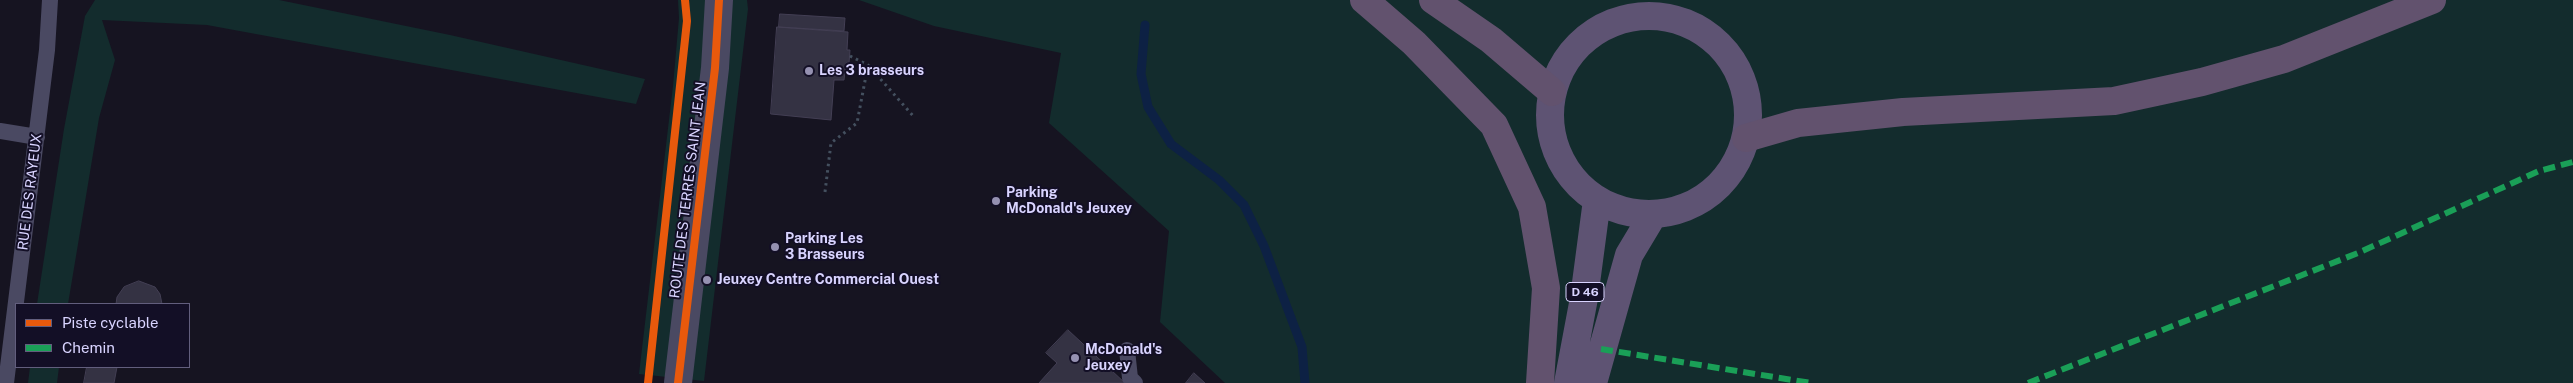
<!DOCTYPE html>
<style>
body{margin:0}
#map{position:relative;width:2573px;height:383px;overflow:hidden;background:#161421;font-family:"Public Sans",sans-serif}
canvas{display:block}
.legend{position:absolute;left:15px;top:303px;width:175px;height:65px;box-sizing:border-box;background:#130f26;border:1px solid #625e7d;margin:0;padding:6px 9px;list-style:none;font-size:15px;color:#d9d4ff}
.legend li{display:flex;align-items:center;gap:10px;height:25px}
.legend b{width:25px;border:1px solid #625e7d}
</style>
<div id="map">
<canvas width="2573" height="383"></canvas>
<ul class="legend">
<li><b style="height:6px;background:#e8590c"></b>Piste cyclable</li>
<li><b style="height:6px;background:#1a9f57"></b>Chemin</li>
</ul>
</div>
<script>
const ctx = document.querySelector('canvas').getContext('2d');
ctx.lineJoin = 'round';
function fill(path, color) {
  ctx.fillStyle = color;
  ctx.fill(path, 'evenodd');
}
function trace(path, color, width, dash) {
  ctx.strokeStyle = color;
  ctx.lineWidth = width;
  ctx.lineCap = dash ? 'butt' : 'round';
  ctx.setLineDash(dash || []);
  ctx.stroke(path);
}
function write(font, color, halo, rows, align = 'center') {
  ctx.font = font + ' "Public Sans",sans-serif';
  ctx.lineWidth = 4;
  ctx.setLineDash([]);
  ctx.textBaseline = 'middle';
  ctx.strokeStyle = halo;
  ctx.fillStyle = color;
  for (const [text, x, y, turn = 0] of rows) {
    ctx.save();
    ctx.translate(x, y);
    ctx.rotate((+turn || 0) * Math.PI / 180);
    ctx.textAlign = isNaN(turn) ? turn : align;
    if (halo) ctx.strokeText(text, 0, 0);
    ctx.fillText(text, 0, 0);
    ctx.restore();
  }
}
fill(new Path2D(`
 M95 0H279L450 35 645 79 636 104 207 25 102 20 115 60 99 118 68 304H37L64 129 85 16Z
 M678 0H747L748 9 704 381 639 374 673 86 679 18Z
 M859 0H2573V383H1225L1160 322 1169 231 1049 123 1061 53 934 26Z
 M30 367H59L57 383H28Z`), '#132c2d');
trace(new Path2D(`
 M1145 25 1141 74 1148 107 1171 144 1219 180 1244 205 1264 246 1302 347 1305 383`), '#0d2144', 9);
const building = new Path2D(`
 M780 14 845 18 844 31 779 27Z
 M777 27 848 32 847 50H850L849 63H846L844 80H834L831 120 771 114Z
 M139 281 155 287 160 294 162 304H116L117 297 124 287Z
 M1068 330 1125 383H1039L1057 363 1046 353Z
 M87 367H117L114 383H84Z
 M1194 373 1205 383H1186Z`);
fill(building, '#343243');
trace(building, '#433f54', 1);
trace(new Path2D(`
 M850 56 868 65 915 118
 M825 192 831 143 857 123 868 65`), '#44505f', 3, [2.5, 4]);
trace(new Path2D(`
 M0 131 37 137
 M1127 350 1130 378 1135 383
 M6 383 47 50 50 0`), '#4a4962', 16);
trace(new Path2D(`
 M678 383 715 68 719 0`), '#4a4962', 28);
trace(new Path2D(`
 M1550 115a99 99 0 1 1 198 0a99 99 0 1 1-198 0Z
 M1568 383 1584 298 1597 200
 M1593 383 1629 255 1653 215`), '#5e5373', 28);
trace(new Path2D(`
 M1364 0 1414 43 1494 125 1532 207 1546 288 1540 383
 M1433 0 1491 40 1552 92
 M1746 138 1798 123 1903 112 2114 101 2202 82 2284 59 2432 0`), '#62526e', 28);
trace(new Path2D(`
 M1601 349 1811 383
 M2028 383 2358 253 2539 171 2573 162`), '#1a9f57', 6, [12, 6]);
trace(new Path2D(`
 M648 383 687 21 685 0
 M678 383 715 68 719 0`), '#e8590c', 8);
for (const [x, y, r, color] of [
 [809,71,5,"#9591b1"],
 [996,201,5,"#9591b1"],
 [775,247,5,"#9591b1"],
 [707,280,5,"#9591b1"],
 [1075,358,5,"#9591b1"]
]) {
  const dot = new Path2D();
  dot.arc(x, y, r, 0, 2 * Math.PI);
  ctx.fillStyle = color;
  ctx.fill(dot);
  trace(dot, '#130f26', 2);
}
for (const [x, y, w] of [
 [1585,292,38]
]) {
  const box = new Path2D();
  box.roundRect(x - w / 2, y - 9.5, w, 19, 4);
  ctx.fillStyle = '#130f26';
  ctx.fill(box);
  trace(box, '#d9d4ff', 1);
}
write('bold 12px', '#d9d4ff', null, [
 ["D 46",1585,292]
]);
write('bold 14px', '#d9d4ff', '#130f26', [
 ["Les 3 brasseurs",819,71],
 ["Parking",1006,193],
 ["McDonald's Jeuxey",1006,209],
 ["Parking Les",785,239],
 ["3 Brasseurs",785,255],
 ["Jeuxey Centre Commercial Ouest",717,280],
 ["McDonald's",1085,350],
 ["Jeuxey",1085,366]
], 'left');
write('14px', '#d9d4ff', '#130f26', [
 ["ROUTE DES TERRES SAINT JEAN",688,190,-83],
 ["RUE DES RAYEUX",30,192,-83]
]);
</script>
